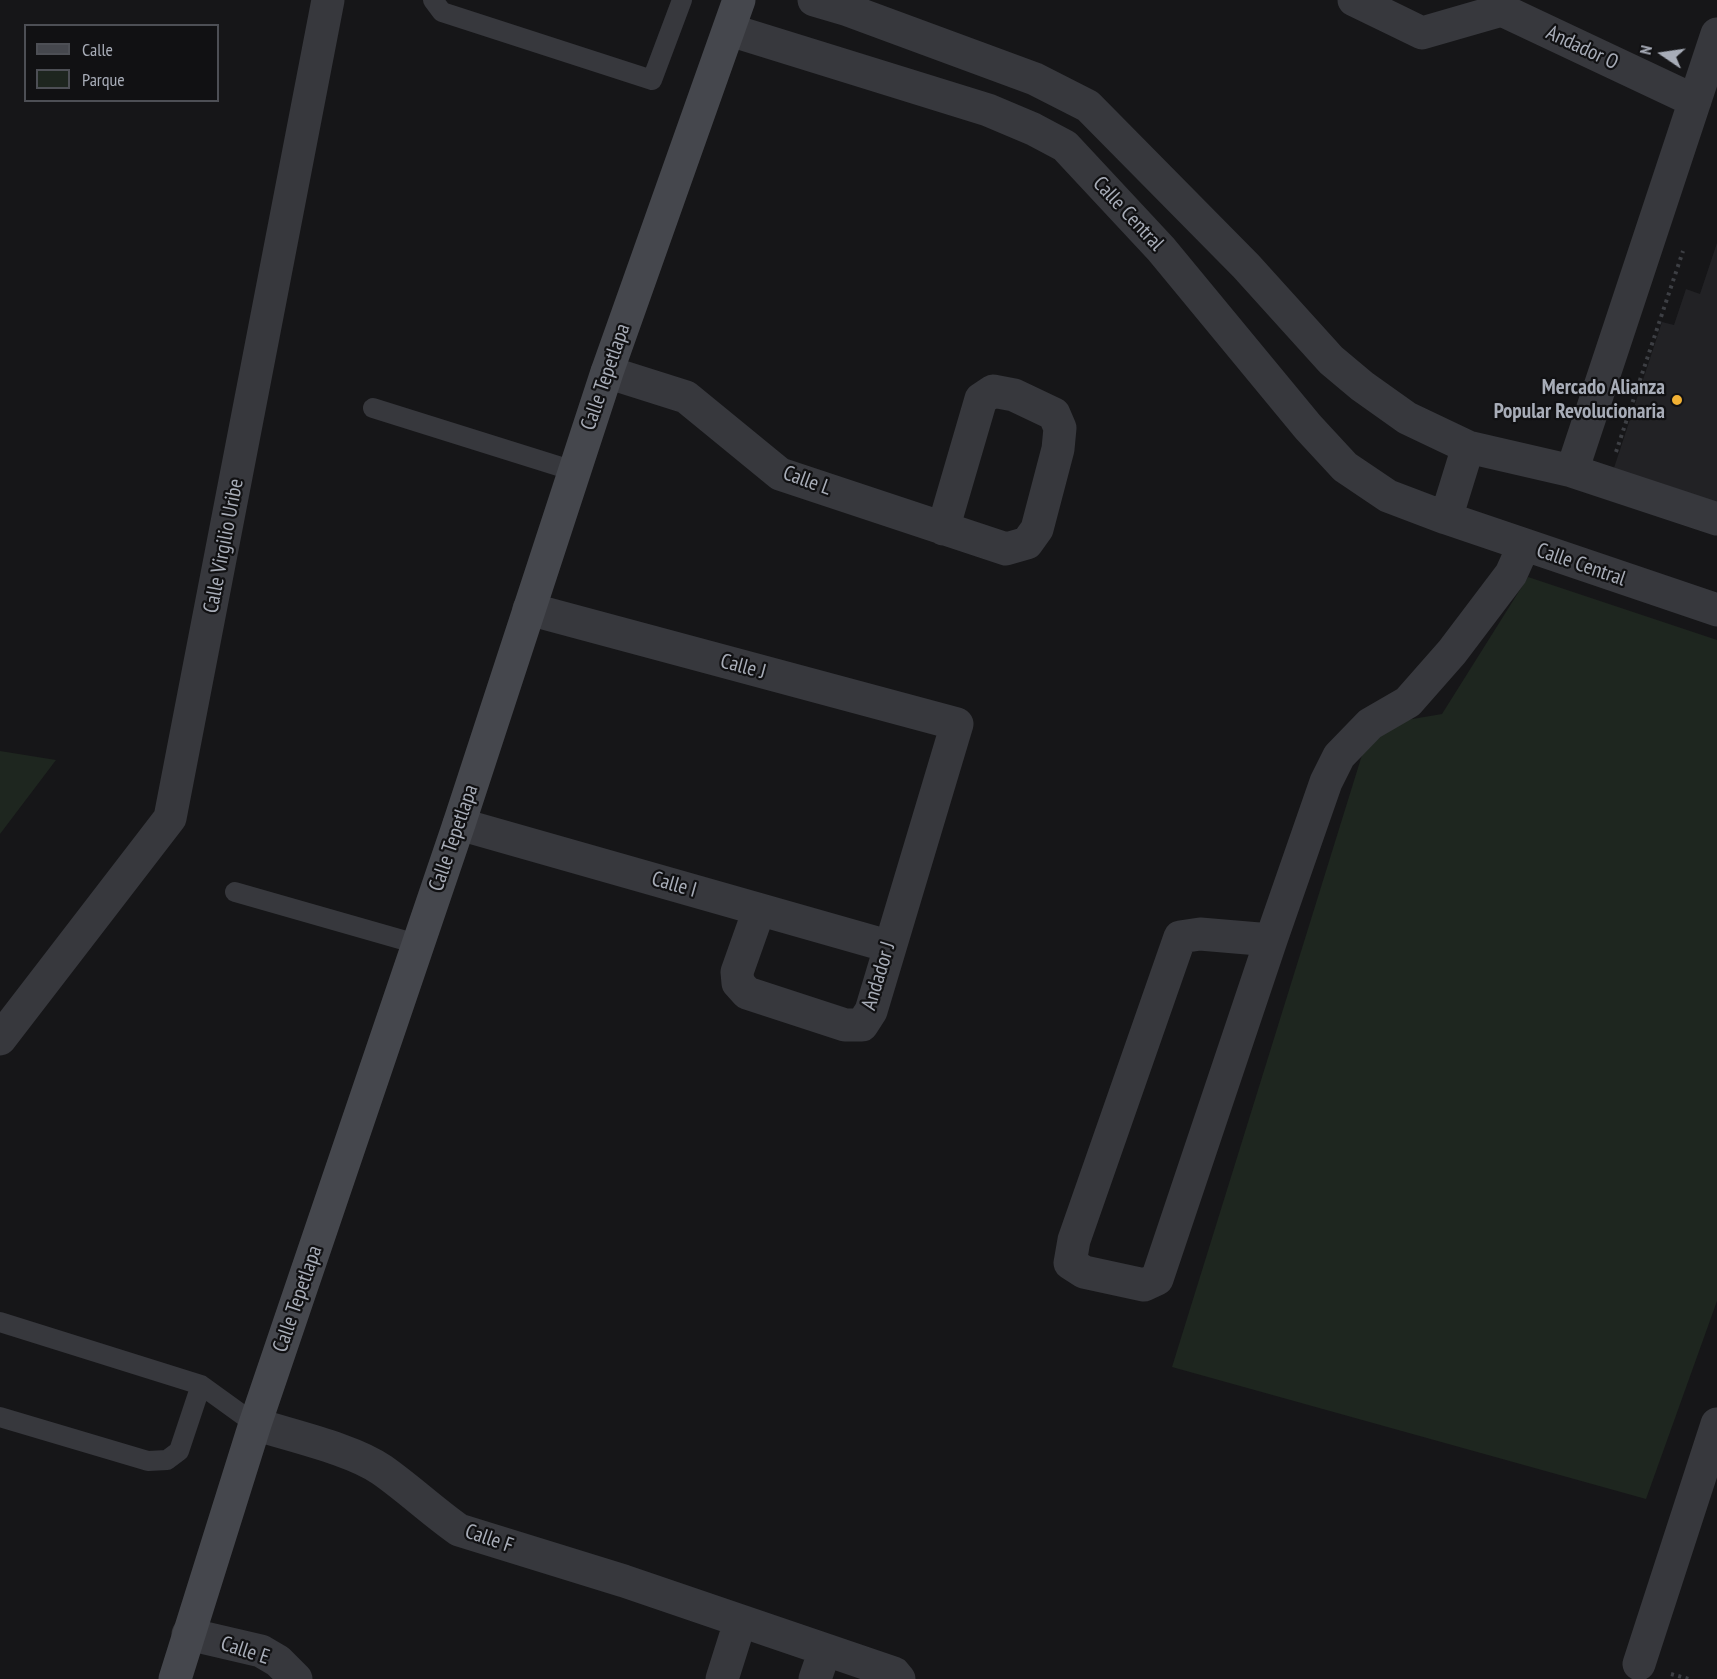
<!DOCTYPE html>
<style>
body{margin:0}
#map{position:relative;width:1717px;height:1679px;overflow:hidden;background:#161618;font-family:"PT Sans Narrow",sans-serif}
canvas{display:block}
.legend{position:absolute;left:24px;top:24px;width:195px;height:78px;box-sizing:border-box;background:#111113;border:2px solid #4d4f55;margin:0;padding:8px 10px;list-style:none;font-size:18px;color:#a8adb8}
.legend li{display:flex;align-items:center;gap:12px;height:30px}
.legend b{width:30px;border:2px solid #4d4f55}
.north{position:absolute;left:1633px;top:24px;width:60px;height:60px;-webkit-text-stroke:4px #111113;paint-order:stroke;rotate:283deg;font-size:16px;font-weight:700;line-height:24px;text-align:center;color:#a8adb8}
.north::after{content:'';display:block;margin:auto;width:21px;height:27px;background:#a8adb8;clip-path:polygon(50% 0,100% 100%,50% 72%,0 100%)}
</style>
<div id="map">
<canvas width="1717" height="1679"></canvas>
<ul class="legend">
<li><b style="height:8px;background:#45474d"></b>Calle</li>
<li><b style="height:16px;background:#1e261f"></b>Parque</li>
</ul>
<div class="north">N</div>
</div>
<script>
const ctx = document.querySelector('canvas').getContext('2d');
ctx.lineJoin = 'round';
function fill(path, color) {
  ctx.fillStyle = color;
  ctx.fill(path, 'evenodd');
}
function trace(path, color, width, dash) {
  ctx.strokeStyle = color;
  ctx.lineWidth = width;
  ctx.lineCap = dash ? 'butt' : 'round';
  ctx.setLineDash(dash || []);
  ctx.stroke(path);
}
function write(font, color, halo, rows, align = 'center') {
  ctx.font = font + ' "PT Sans Narrow",sans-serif';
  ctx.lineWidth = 4.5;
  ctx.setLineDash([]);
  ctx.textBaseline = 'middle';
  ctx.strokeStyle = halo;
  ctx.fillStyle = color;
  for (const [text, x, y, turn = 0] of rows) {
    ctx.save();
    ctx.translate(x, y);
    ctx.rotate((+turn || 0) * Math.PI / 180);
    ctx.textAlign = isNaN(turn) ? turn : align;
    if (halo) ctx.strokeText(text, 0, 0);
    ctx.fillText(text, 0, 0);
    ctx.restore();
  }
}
fill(new Path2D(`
 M1717 243V507L1612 474 1662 322 1674 325 1686 289 1700 294Z`), '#222225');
fill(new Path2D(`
 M1528 577 1717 640V1301L1646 1499 1172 1367 1371 726 1442 714Z
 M0 751 56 760 0 834Z`), '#1e261f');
trace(new Path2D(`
 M1616 452 1683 251
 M1671 1674 1689 1679`), '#3d3f44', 4, [3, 4.5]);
trace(new Path2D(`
 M433 0 442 12 652 80 682 0
 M373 408 574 471
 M235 892 417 944
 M0 1322 201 1385 255 1424
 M0 1417 148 1461 167 1460 179 1451 201 1385`), '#37383d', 20);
trace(new Path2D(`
 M814 0 848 10 1035 79 1088 106 1246 266 1331 360 1362 386 1407 418 1468 447 1572 471 1717 519
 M1354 0 1422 33 1502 10 1695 101
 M730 30 988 110 1033 129 1065 146 1161 249 1308 427 1345 467 1388 496 1446 518 1717 610
 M607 372 686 397 780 474 1006 549 1027 543 1037 529 1058 449 1060 428 1054 414 1014 395 993 391 981 399 943 529
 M1572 471 1717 34
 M1446 518 1468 447
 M529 609 957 724 871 1011 862 1025H845L747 993 738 983 737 972 759 910
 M459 824 888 946
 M1271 940 1200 934 1180 937 1074 1240 1070 1263 1084 1272 1144 1285 1157 1279 1271 940 1326 782 1339 756 1370 724 1408 702 1452 652 1511 574 1524 545
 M0 1039 170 818 328 0
 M255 1424C292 1436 352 1449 382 1470 409 1489 432 1511 459 1530L624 1581 894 1673 899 1679
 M188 1634 261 1651 278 1661 296 1679
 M1639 1664 1717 1424
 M722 1679 740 1622
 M815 1679 825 1650`), '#37383d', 33);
trace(new Path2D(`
 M175 1679 255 1424 459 824 607 372 739 0`), '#45474d', 33);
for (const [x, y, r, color] of [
 [1677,400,6,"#f2b134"]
]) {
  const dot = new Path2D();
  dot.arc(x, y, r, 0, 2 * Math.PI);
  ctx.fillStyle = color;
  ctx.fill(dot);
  trace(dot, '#111113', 2);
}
write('21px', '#a8adb8', '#111113', [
 ["Andador O",1582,48,25],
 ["Calle Central",1128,214,47],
 ["Calle Tepetlapa",606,377,-71],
 ["Calle L",807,481,20],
 ["Calle Virgilio Uribe",224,546,-79],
 ["Calle Central",1581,565,19],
 ["Calle J",743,667,15],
 ["Calle Tepetlapa",454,838,-71],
 ["Calle I",674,885,16],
 ["Andador J",879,976,-73],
 ["Calle Tepetlapa",298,1299,-71],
 ["Calle F",489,1539,19],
 ["Calle E",245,1651,18]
]);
write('bold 21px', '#a8adb8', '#111113', [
 ["Mercado Alianza",1665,388],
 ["Popular Revolucionaria",1665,412]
], 'right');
</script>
